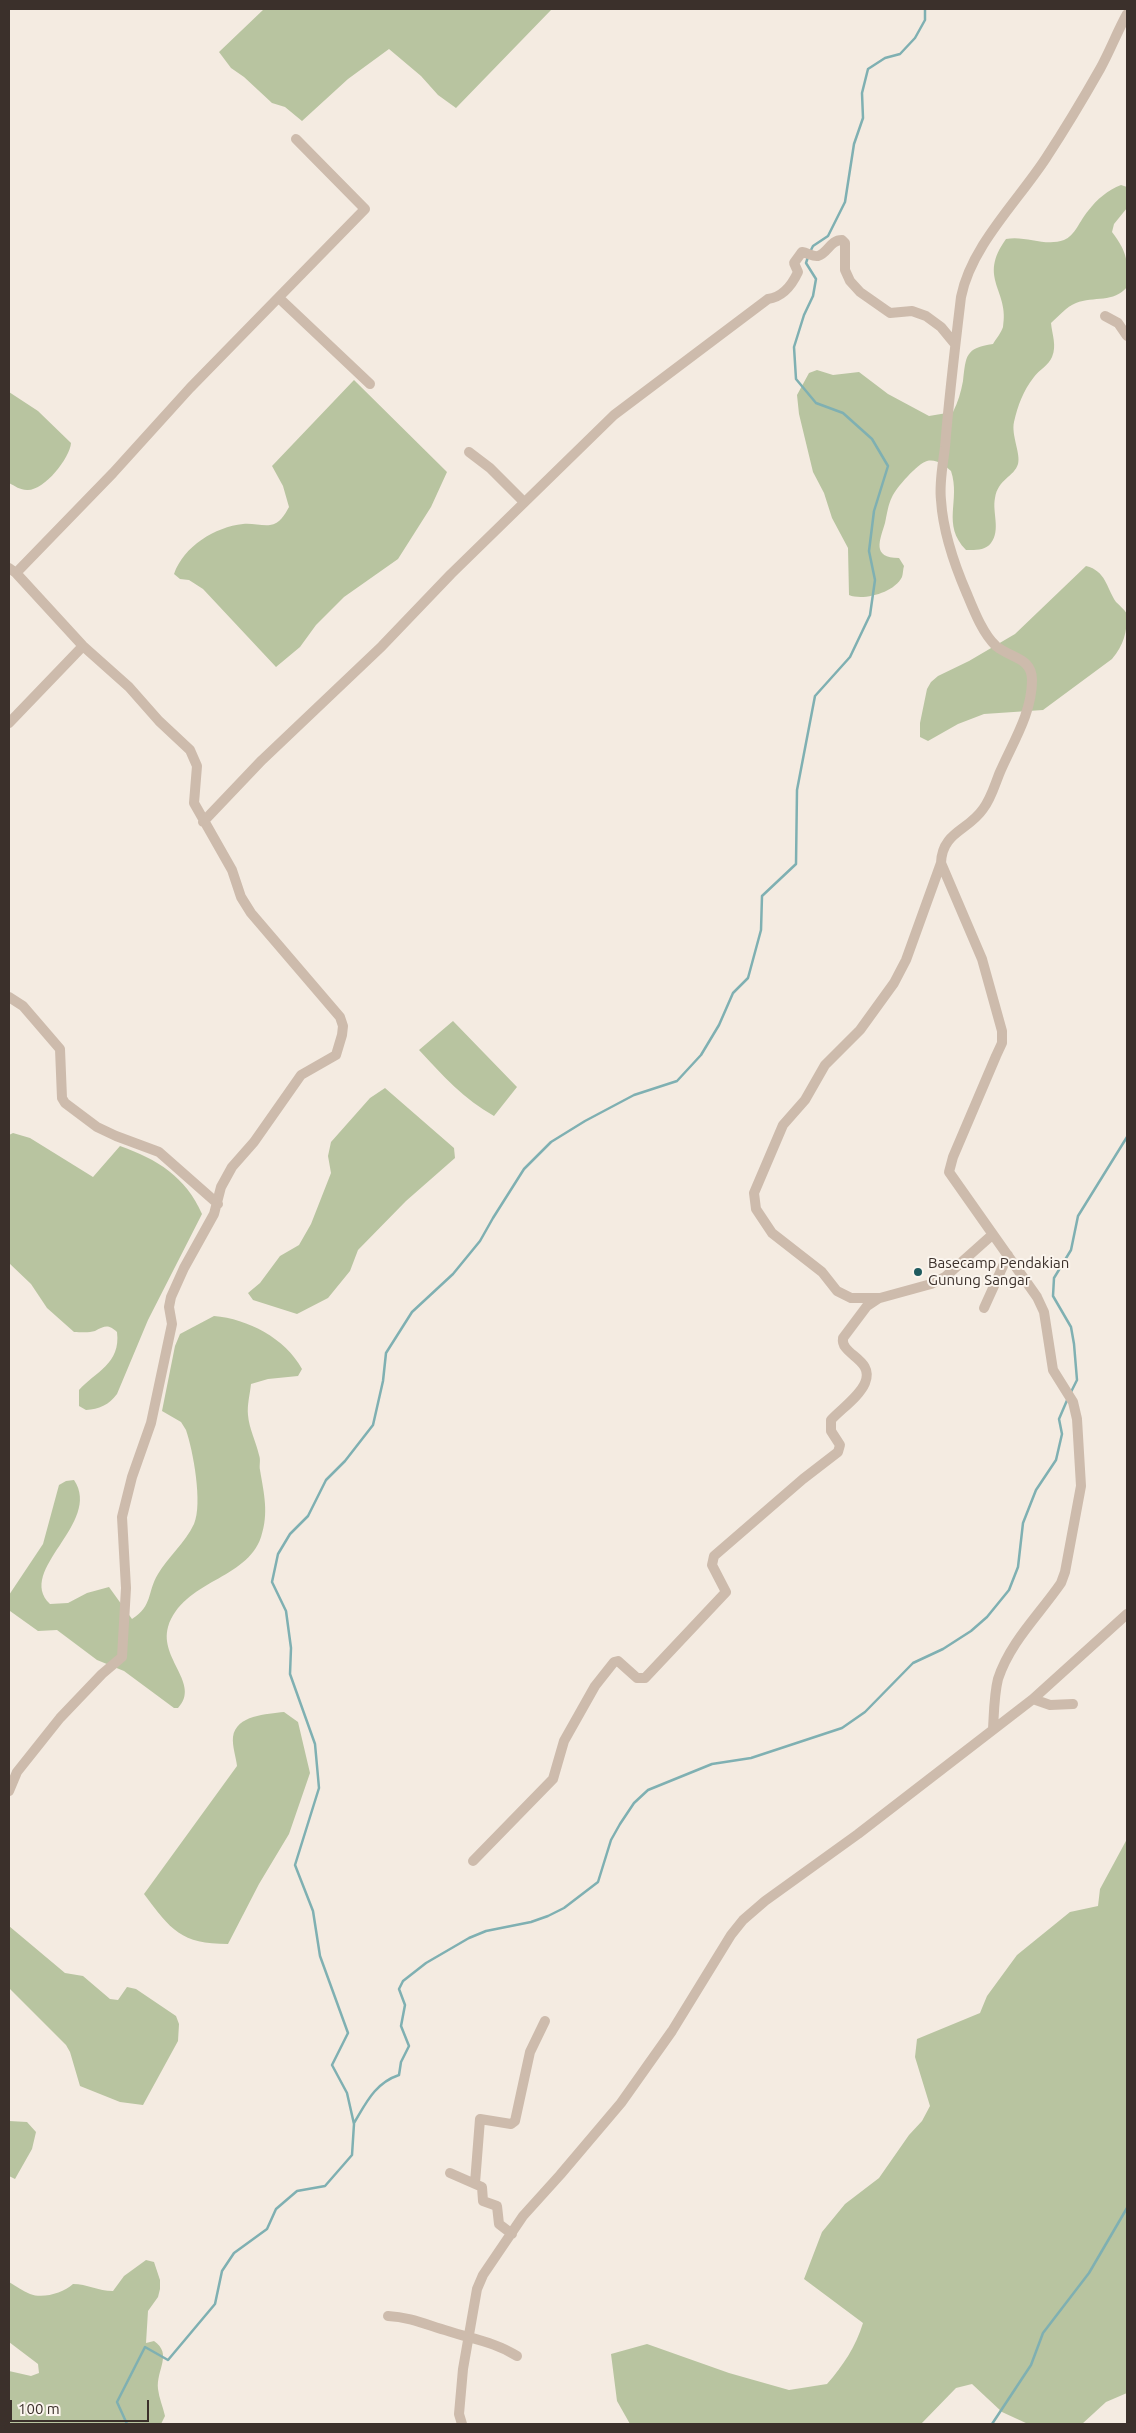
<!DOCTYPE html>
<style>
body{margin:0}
#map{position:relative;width:1136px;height:2433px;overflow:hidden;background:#f4ebe1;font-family:Ubuntu,sans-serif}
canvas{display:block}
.frame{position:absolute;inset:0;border:10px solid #3b302b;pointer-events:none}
.scale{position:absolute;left:10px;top:2400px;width:139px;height:22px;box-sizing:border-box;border:2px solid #3b302b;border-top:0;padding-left:6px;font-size:15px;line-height:18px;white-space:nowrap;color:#3b302b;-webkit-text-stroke:4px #fbf5ee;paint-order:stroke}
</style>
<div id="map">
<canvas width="1136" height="2433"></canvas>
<div class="frame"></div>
<div class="scale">100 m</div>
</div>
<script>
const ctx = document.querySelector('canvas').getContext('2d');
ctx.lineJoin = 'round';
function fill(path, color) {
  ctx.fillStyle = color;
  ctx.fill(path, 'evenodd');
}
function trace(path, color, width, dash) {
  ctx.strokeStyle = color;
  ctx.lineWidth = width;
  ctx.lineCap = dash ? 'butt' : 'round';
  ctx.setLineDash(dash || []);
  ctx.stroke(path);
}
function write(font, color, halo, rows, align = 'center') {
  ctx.font = font + ' Ubuntu,sans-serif';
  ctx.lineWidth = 4;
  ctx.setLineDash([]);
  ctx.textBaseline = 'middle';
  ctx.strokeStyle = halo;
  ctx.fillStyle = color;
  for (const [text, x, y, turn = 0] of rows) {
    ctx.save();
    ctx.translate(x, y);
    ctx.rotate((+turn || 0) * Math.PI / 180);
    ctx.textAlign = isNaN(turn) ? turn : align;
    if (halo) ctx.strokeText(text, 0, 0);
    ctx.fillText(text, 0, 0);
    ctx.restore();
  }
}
fill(new Path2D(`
 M264 9H552L456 108 438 95 421 76 389 49 348 79 302 121 285 107 272 103 244 77 231 68 219 52Z
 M1121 185 1127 187V208L1114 224 1112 232C1129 255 1127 260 1127 287 1114 303 1094 296 1076 303 1066 307 1059 316 1051 323 1052 334 1057 346 1052 357 1049 365 1039 370 1034 377 1023 391 1018 405 1014 422 1011 435 1021 454 1018 464 1014 477 998 479 995 498 992 512 1001 530 991 543 985 551 974 550 966 550 941 524 961 501 951 471 944 465 937 459 927 461 918 463 896 488 892 497 888 505 887 514 885 523 880 540 871 558 899 558L904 566C903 569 903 574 902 577 894 593 863 601 849 595L848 548 832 518 824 493 813 472 799 414 797 395 809 373 817 370 833 375 859 372 888 394 929 416 953 412C958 402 961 392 963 381 966 356 965 348 993 344 996 339 1001 333 1003 327 1010 290 977 279 1006 239 1025 235 1045 247 1064 240 1075 236 1080 220 1088 211 1097 199 1108 190 1121 185Z
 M354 380 447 472 431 507 398 559 344 597 316 625 300 647 276 667 203 589 189 580 180 579 174 574C184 546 215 527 243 524 252 523 262 526 270 525 280 524 285 514 289 507L283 486 272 466Z
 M9 392 38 411 71 443C70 458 44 491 27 490 20 490 15 486 9 483Z
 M1086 566C1106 571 1106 587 1116 602 1120 606 1124 609 1127 614 1127 632 1124 645 1112 659L1043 710 984 714 958 724 928 741 920 737V723L927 689 931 682 938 676 969 661 1015 634Z
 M453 1021 517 1087 494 1116C465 1100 442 1075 419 1050Z
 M385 1088 454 1148 455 1158 406 1201 358 1250 350 1271 328 1298 297 1314 253 1300 248 1293 260 1283 280 1256 299 1245 311 1224 331 1173 328 1156 331 1142 370 1098Z
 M13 1133 30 1138 93 1177 120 1146C157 1159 186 1177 202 1214L148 1320 117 1394C109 1405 99 1409 86 1410L79 1406V1390C95 1372 121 1364 117 1332 108 1324 105 1326 95 1331 89 1333 80 1332 74 1332L47 1308 31 1284 9 1263V1135Z
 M214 1316C248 1319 285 1338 302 1369L298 1376 268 1379 251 1384C250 1394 247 1405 248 1415 249 1428 256 1442 259 1455 261 1460 259 1465 260 1470 264 1494 269 1513 261 1537 247 1580 183 1580 168 1627 159 1659 201 1684 178 1708H174L124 1671 97 1660 57 1630 38 1631 10 1611 9 1595 43 1544 59 1485 66 1481 74 1480C103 1523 15 1570 50 1604L68 1603 87 1593 109 1587 132 1619C153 1606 147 1592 158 1574 168 1557 185 1543 194 1524 203 1504 193 1450 186 1430L181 1422 162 1411 175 1346 180 1334Z
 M284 1712 298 1722 310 1773 289 1834 259 1884 228 1944C181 1944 171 1930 144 1894L237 1766C236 1757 232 1746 233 1737 236 1715 267 1714 284 1712Z
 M1127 1839V2393L1106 2402 1082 2424H1028L1002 2412 972 2384 956 2388 921 2424H630L617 2401 611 2354 647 2344 729 2373 789 2390 827 2384C843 2366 856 2346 863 2323L804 2279 822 2232 845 2204 879 2178 909 2135 922 2121 930 2106 915 2057 917 2039 980 2013 987 1996 1017 1955 1070 1912 1098 1906 1100 1889Z
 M9 1926 65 1973 83 1976 110 1999 118 2000 127 1987 136 1989 176 2016 179 2024 178 2041 143 2105 120 2102 80 2086 70 2052 66 2045 9 1988Z
 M9 2121 27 2122 36 2132 32 2149 15 2179 9 2176Z
 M146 2260 154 2262 160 2280V2289L158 2297 148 2311 146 2343 154 2341C173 2354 156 2370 158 2389 159 2398 163 2407 165 2416L161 2424H9V2371L31 2376 39 2373 38 2364 9 2342V2282C16 2286 23 2291 30 2294 43 2299 63 2293 73 2284 87 2284 98 2291 113 2291L124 2276Z`), '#b8c4a0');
trace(new Path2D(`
 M810 252 813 246 828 236 845 202 854 144 863 118 862 93 868 69 885 58 900 54 915 38 925 20V9
 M1070 1394 1077 1380 1074 1344 1071 1327 1053 1296 1054 1278 1071 1250 1078 1216 1127 1137
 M354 2123C366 2103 375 2083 399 2075L401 2062 409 2046 401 2026 405 2005 399 1989 403 1981 426 1963 469 1938 486 1931 531 1922 548 1916 564 1908 598 1882 611 1840 620 1824 634 1803 648 1790 712 1764 751 1758 842 1728 865 1712 913 1663 943 1649 971 1631 987 1617 1009 1590 1018 1567 1023 1523 1036 1490 1056 1460 1062 1434 1059 1419 1068 1398
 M127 2424 117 2402 145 2347 168 2360 215 2304 222 2271 234 2253 267 2229 276 2209 297 2191 325 2186 352 2155 354 2124 347 2093 332 2065 348 2033 320 1956 313 1911 295 1865 319 1788 315 1744 290 1674 291 1648 286 1611 272 1582 278 1554 290 1534 308 1516 326 1480 345 1461 373 1425 383 1381 386 1353 412 1312 453 1274 480 1241 493 1218 524 1169 551 1142 585 1121 634 1095 677 1081 701 1055 719 1025 733 993 748 978 761 930 762 896 796 864 797 790 815 696 850 657 870 615 875 580 869 551 874 511 888 466 872 439 843 413 816 403 796 379 794 347 804 315 813 296 816 279 806 263 808 257
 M992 2424 1031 2365 1043 2333 1089 2273 1127 2208`), '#7fb0b2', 2.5);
trace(new Path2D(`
 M279 298 370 384
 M1105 316 1118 323 1127 336
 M469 452 490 468 524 502
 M9 568 16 573 83 646 129 687 159 721 190 750 197 766 194 803 232 870 241 897 251 913 340 1017 343 1026 342 1035 336 1055 301 1075 254 1142 232 1167 221 1187 214 1214 184 1268 171 1297 169 1307 172 1324 151 1423 132 1477 122 1517 126 1588 122 1657 102 1674 60 1718 17 1772 9 1791
 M16 573 113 473 190 388 365 209 296 139
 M9 723 83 646
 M203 822 262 760 382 646 451 574 614 415 768 299C783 297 792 285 798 272L794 263 802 252C808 253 813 257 818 256 828 253 830 240 842 240L845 243V270L850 281 860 292 890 313 912 311 926 316 941 327 955 344
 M941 863 982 959 1002 1031V1043L996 1056 953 1157 949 1172 1037 1297 1044 1312 1053 1370 1073 1402 1077 1419 1081 1486 1065 1572 1061 1583C1039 1615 1010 1642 998 1679 994 1695 994 1713 993 1729
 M9 997 23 1006 60 1049 62 1098 65 1103 97 1127 116 1136 159 1152 218 1204
 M992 1235 945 1277 931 1284 880 1298H851L837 1291 822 1272 772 1233 756 1209 754 1193 783 1125 805 1100 825 1065 860 1030 894 983 906 960 941 863C942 832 968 831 983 809 991 799 995 784 1000 772 1013 742 1032 713 1032 680 1032 657 1010 658 996 646 983 634 974 611 967 594 954 564 943 532 941 500 939 483 943 464 945 447 949 397 955 347 961 297 971 246 1018 201 1046 158 1065 129 1083 99 1100 69 1110 51 1117 32 1127 14
 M984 1308 1008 1255
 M1033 1699 1050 1705 1073 1704
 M473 1861 553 1779 564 1741 595 1686 614 1662 618 1661 637 1678H645L726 1592 712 1565 714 1556 803 1479 838 1452 840 1445 831 1431V1420C841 1409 859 1397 865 1383 875 1359 840 1355 843 1338L867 1306 879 1298
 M450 2173 482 2187 483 2201 497 2206 499 2224 512 2234
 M475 2183 480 2119 511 2124 515 2121 530 2052 545 2021
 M388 2316C410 2317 427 2325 448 2331 472 2339 495 2342 517 2356
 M462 2424 459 2414 463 2369 477 2289 483 2275 523 2216 560 2175 621 2103 672 2031 731 1935 743 1920 765 1901 858 1834 1033 1699 1127 1614`), '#cdbbac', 10);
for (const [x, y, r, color] of [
 [918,1272,5,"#1f5a5e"]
]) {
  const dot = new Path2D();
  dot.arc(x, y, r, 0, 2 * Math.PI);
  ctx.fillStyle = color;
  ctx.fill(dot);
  trace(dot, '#fbf5ee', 2);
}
write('15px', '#3b302b', '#fbf5ee', [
 ["Basecamp Pendakian",928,1263],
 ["Gunung Sangar",928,1280]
], 'left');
</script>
